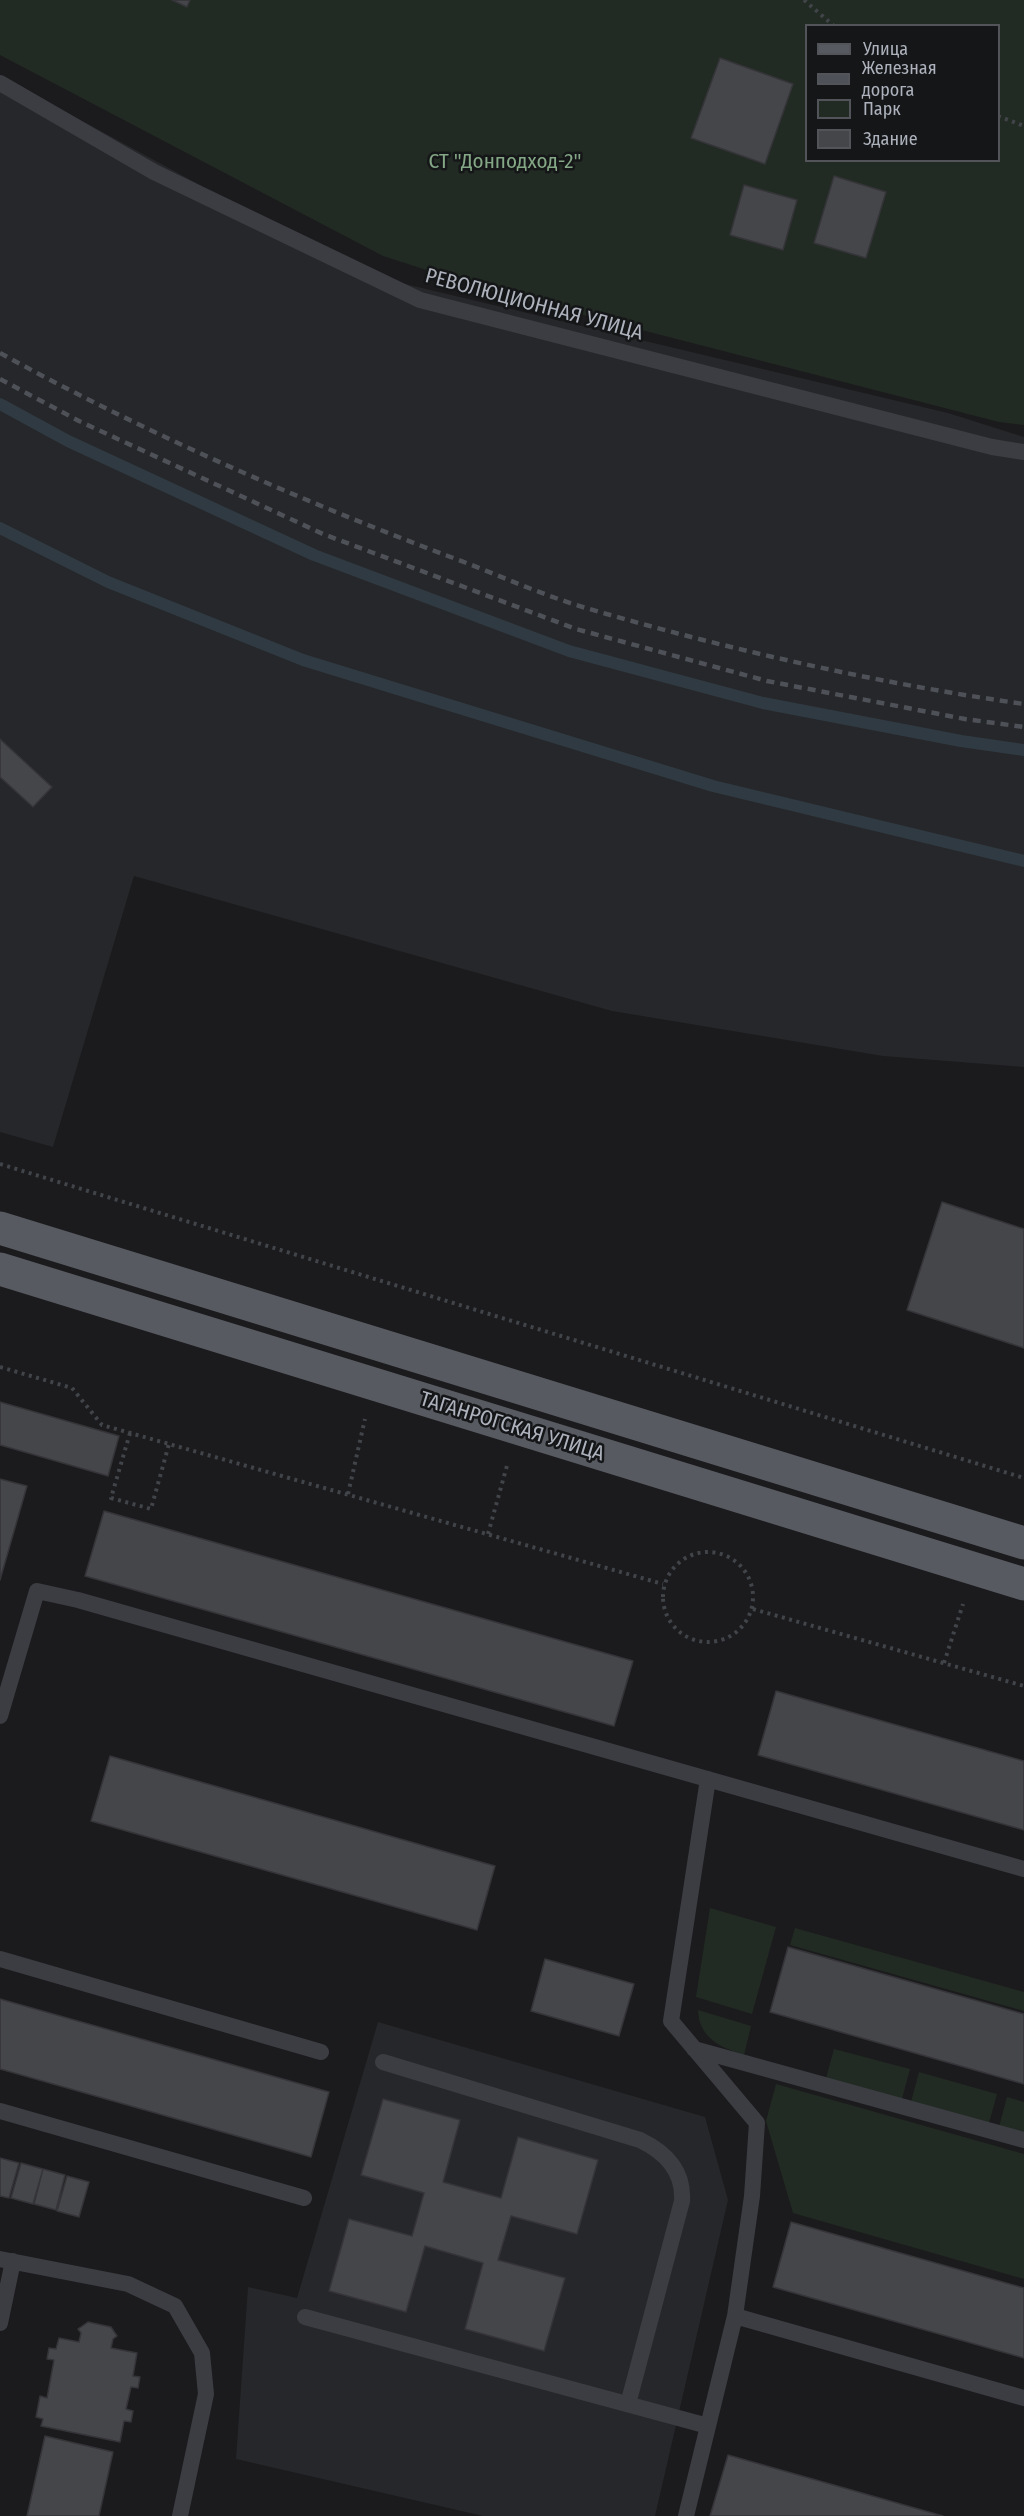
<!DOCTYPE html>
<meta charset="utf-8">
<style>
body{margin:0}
#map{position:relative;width:1024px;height:2516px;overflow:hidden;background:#1b1b1d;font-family:"Fira Sans Condensed",sans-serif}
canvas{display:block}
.legend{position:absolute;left:805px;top:24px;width:195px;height:138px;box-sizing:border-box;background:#151618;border:2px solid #52545a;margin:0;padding:8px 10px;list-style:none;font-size:18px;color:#adb2bc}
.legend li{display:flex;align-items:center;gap:12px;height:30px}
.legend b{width:30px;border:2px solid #52545a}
</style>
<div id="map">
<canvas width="1024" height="2516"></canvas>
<ul class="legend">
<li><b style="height:8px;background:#575a61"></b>Улица</li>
<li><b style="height:8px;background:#4e5157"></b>Железная дорога</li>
<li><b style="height:16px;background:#222b23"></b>Парк</li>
<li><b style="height:16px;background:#45464a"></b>Здание</li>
</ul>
</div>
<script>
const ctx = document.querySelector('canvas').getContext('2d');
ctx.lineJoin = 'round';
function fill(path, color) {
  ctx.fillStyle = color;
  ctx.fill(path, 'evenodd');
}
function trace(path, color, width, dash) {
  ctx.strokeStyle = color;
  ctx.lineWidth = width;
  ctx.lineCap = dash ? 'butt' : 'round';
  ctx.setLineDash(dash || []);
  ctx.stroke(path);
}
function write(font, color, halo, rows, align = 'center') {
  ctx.font = font + ' "Fira Sans Condensed",sans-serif';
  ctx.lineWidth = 5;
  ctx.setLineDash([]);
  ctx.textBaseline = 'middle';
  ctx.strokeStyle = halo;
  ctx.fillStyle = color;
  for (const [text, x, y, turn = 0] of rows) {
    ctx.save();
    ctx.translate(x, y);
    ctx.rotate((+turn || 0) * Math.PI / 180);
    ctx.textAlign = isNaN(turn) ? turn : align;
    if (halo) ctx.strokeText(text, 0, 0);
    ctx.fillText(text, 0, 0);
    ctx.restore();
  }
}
fill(new Path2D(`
 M0 76 363 274 948 413 1024 437V1067L883 1056 612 1011 134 876 53 1147 0 1132Z
 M378 2022 705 2117 728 2200 655 2516H483L236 2459 248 2287 297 2298Z`), '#26272a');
fill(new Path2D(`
 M0 0H1024V425L999 422 498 293 383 256 0 55ZM806 26H998V160H806Z
 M710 1908 776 1927 752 2014 696 1997Z
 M795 1928 1024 1992V2011L790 1945Z
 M698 2010 751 2026 744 2055C720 2047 699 2038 698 2010Z
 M834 2049 910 2069 902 2099 826 2078Z
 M919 2072 997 2094 989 2123 911 2102Z
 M776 2084 1024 2154V2279L793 2213 766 2121Z
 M1007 2097 1024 2102V2134L999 2127Z`), '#222b23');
trace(new Path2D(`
 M0 404 68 441 314 555 569 651 763 703 961 741 1024 750
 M0 528 108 582 303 660 713 786 1024 861`), '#303a42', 12);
const building = new Path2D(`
 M172 0H190L187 7Z
 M720 58 793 84 765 164 691 138Z
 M834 176 886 192 866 258 814 243Z
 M744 185 797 200 783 250 730 235Z
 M0 739 52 787 33 807 0 777Z
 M942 1202 1024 1229V1348L907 1310Z
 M0 1402 119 1436 108 1476 0 1445Z
 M0 1479 27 1486 0 1580Z
 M104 1511 633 1661 614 1726 85 1576Z
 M776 1691 1024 1761V1830L758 1755Z
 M110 1756 495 1866 477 1930 91 1821Z
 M788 1947 1024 2014V2084L770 2012Z
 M545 1959 634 1984 619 2036 531 2011Z
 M0 1999 329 2092 311 2157 0 2069Z
 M383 2099 460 2120 443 2182 501 2198 518 2137 598 2160 577 2234 511 2216 498 2260 565 2278 544 2351 465 2329 483 2263 425 2246 406 2312 329 2291 349 2219 412 2236 424 2193 361 2175Z
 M0 2158 19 2163 9 2198 0 2196Z
 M21 2163 43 2169 33 2204 11 2198Z
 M43 2169 65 2175 56 2210 34 2204Z
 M67 2176 89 2182 79 2217 57 2211Z
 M791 2222 1024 2288V2358L773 2287Z
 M88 2322 111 2327 117 2336 113 2339 111 2348 137 2353 133 2376 140 2377 138 2388 131 2387 126 2409 133 2411 131 2422 124 2421 120 2442 41 2426 43 2419 36 2417 40 2396 47 2398 54 2360 47 2359 49 2348 56 2349 59 2338 79 2342 81 2333 78 2329Z
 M45 2436 113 2452 99 2516H27Z
 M728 2455 943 2516H710Z`);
fill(building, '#45464a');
trace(building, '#353539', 1.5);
trace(new Path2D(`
 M804 0 834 26
 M998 116 1024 126
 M0 1164 1024 1478
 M0 1367 72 1388 102 1425 663 1584
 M130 1433 111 1498 151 1509 169 1444
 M348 1494 365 1419
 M488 1534 508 1462
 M663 1597a45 45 0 1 1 90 0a45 45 0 1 1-90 0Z
 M753 1609 1024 1686
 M944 1663 963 1604`), '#414449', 4, [3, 4.5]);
trace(new Path2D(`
 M0 83 154 172 420 300 992 447 1024 452
 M0 1716 37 1591 78 1600 1024 1869
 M0 1959 321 2052
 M694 2049 1024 2140
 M383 2062 640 2140C665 2152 684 2171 682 2201L628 2404
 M0 2111 304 2198
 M0 2259 128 2284 175 2306 202 2353 206 2394 180 2516
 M735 2316 1024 2398
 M305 2317 708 2426
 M0 2323 13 2261
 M686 2516 735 2316 752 2196 757 2123 671 2021 708 1779`), '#3b3d42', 16);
trace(new Path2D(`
 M0 1228 1024 1543
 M0 1269 1024 1584`), '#575a61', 33);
trace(new Path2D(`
 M0 353C144 432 294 498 448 556 494 573 539 594 586 608 730 650 876 683 1024 704
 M0 379 79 421 323 534 576 629 767 681 965 719 1024 727`), '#4e5157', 4.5, [8, 6]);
write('21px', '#84a785', '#151618', [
 ["СТ \"Донподход-2\"",505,162]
]);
write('21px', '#adb2bc', '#151618', [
 ["РЕВОЛЮЦИОННАЯ УЛИЦА",534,305,15],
 ["ТАГАНРОГСКАЯ УЛИЦА",512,1427,17]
]);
</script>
